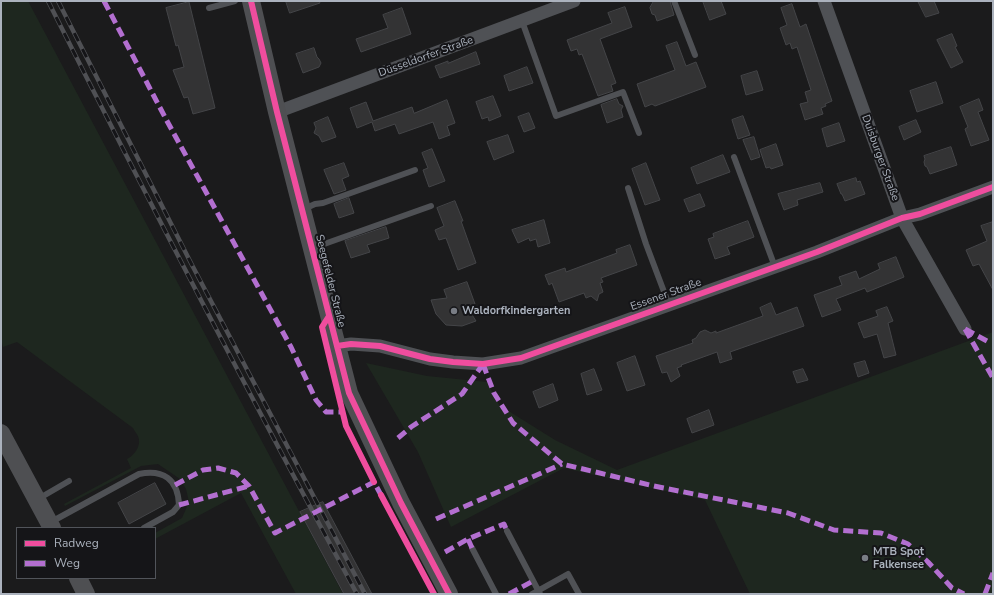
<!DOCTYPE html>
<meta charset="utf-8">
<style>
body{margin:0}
#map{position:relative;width:994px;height:595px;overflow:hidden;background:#1b1b1c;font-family:"Nunito Sans",sans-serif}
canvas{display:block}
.frame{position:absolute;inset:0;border:2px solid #abb2bd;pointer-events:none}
.legend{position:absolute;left:16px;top:527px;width:140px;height:52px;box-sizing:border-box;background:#151518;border:1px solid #51545a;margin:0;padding:5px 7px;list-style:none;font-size:12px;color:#abb2bd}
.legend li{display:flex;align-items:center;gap:8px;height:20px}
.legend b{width:20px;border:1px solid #51545a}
</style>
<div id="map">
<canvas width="994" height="595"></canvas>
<div class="frame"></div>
<ul class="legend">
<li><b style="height:5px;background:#ef4d9e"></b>Radweg</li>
<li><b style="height:5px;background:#b36fd0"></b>Weg</li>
</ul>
</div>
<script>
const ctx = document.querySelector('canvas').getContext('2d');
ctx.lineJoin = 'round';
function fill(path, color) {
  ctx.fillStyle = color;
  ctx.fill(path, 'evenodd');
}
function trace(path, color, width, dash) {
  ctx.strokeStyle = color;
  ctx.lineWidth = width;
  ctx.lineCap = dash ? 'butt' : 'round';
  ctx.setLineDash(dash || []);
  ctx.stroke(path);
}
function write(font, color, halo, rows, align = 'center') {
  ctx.font = font + ' "Nunito Sans",sans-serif';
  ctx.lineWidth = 4;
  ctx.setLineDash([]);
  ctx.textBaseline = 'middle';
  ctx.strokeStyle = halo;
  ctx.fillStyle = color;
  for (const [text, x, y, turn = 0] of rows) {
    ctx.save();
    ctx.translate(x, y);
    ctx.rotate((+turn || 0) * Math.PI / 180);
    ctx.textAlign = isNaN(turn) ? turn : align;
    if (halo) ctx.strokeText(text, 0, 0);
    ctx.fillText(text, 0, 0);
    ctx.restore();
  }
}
fill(new Path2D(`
 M1 1H28L343 594H296L241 493 155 539V533L182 518 189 502 186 489 180 479 158 464 141 466 65 506 64 504 131 468 127 459C133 456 140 448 139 440 139 436 135 432 133 428L17 342 3 347 1 340Z
 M993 332V594H750L705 500 564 468 451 527 418 452 366 363 427 376 487 382 499 405 555 440 617 470Z`), '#1e271f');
const building = new Path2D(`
 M286 1H319L320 3 290 13Z
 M654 1H670L674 15 657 21 655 15 652 14 650 8Z
 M703 1H721L726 14 710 20Z
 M918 1H934L939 13 926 17Z
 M189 2 215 108 193 114 188 97 184 98 173 70 184 67 178 45 176 46 166 8Z
 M792 4 800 27 806 24 832 101 825 104 826 106 821 108 823 114 805 120 800 104 808 102 805 92 811 90 797 47 792 49 790 43 786 45 780 28 787 25 781 8Z
 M625 7 632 27 600 39 616 83 611 85 613 91 598 96 582 54 579 55 577 49 571 51 567 40 612 23 608 13Z
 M402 8 411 34 361 52 356 39 388 28 383 15Z
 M952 34 957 46 955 47 963 62 951 68 937 40Z
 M677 42 686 66 696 62 706 87 655 106 652 104 645 107 637 84 675 70 666 46Z
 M314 48 317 57 319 59 321 63 319 67 303 73 296 54Z
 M476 52 480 64 440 78 435 66 448 61V63Z
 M527 67 533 83 509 91 504 76Z
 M757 71 763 90 746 95 741 76Z
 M936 82 943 103 917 112 910 91Z
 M493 96 501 116 489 121 488 117 482 119 476 102Z
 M617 99 619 104 623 106 621 110 623 117 607 123 601 105Z
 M979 99 983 110 978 112 989 140 971 146 965 129 968 127 960 107Z
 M447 100 455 123 447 126 450 135 439 139 433 122 399 134 395 124 375 131 372 122 357 128 350 108 366 102 373 121 412 107 414 113Z
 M529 113 535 128 524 132 518 117Z
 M743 116 750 135 738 139 732 120Z
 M328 117 336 137 322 142 319 136 314 133 316 128 314 123Z
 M916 120 921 132 904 140 899 127Z
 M839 123 845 141 827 147 822 129Z
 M508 135 514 152 494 160 487 142Z
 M754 137 760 157 751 160 743 140Z
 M776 144 783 165 771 169 770 167 766 168 760 150Z
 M951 147 957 165 930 174 927 167 925 166 924 162 925 159 924 156Z
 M432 149 445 181 429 187 423 170 428 168 422 153Z
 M723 155 730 172 697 184 691 168Z
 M344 163 349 176 342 179 346 190 334 194 324 170Z
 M646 163 660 200 645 205 632 169Z
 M856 178 857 182 860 181 865 194 845 201 842 194H841L837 184Z
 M820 183 823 192 797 200 798 205 784 210 778 194Z
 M700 194 705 206 689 212 684 200Z
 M349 198 354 213 339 218 334 204Z
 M455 201 463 221H461L476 263 458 270 446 238 439 240 435 230 444 226 437 208Z
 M544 220 550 243 538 247 536 239 530 241 529 238 518 243 512 230Z
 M748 221 754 237 727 247 730 254 715 259 708 239 714 237 713 234Z
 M993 222V290L979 264 973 266 966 250 987 241 981 226Z
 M386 227 389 238 367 245 370 252 351 258 345 241Z
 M630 245 637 265 601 278 603 282 600 283 603 292 599 294 597 301 591 296 586 298 584 293 559 302 552 283 549 285 545 275 565 268 566 272 617 253 616 250Z
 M896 257 904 277 867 292 865 288 836 299 841 310 822 317 814 295 842 285 839 277 856 271 859 279 880 269 878 264Z
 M467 282 475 304 467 307 476 321 462 326 446 325 436 314 431 300 447 298 444 290Z
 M771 303 776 315 797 307 804 326 730 352 732 359 720 363 717 352 681 365 682 366 677 368 680 376 671 382 667 372 662 373 656 356 693 343 692 340 696 338 700 332 705 330 711 333 716 331V333L763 316 760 308Z
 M887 307 893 321 888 323 896 355 884 358 877 334 864 338 858 323 878 316 876 311Z
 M635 356 645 385 627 391 617 363Z
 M865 361 869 373 858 377 854 364Z
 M594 369 602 390 587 395 581 374Z
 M803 369 808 380 797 383 793 372Z
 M553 384 558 400 539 408 533 392Z
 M709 410 714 425 692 433 687 419Z
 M155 483 166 504 129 524 118 503Z
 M323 502 372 594H344L300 512Z`);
fill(building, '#333334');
trace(building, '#444548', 1);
trace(new Path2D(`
 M674 1 695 55
 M209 8 235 1
 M522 21 556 116 623 92 639 133
 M734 157 775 267
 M628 188 646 244 669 305
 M304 209 315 204 323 203 415 170
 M313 248 431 206
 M38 499 69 481
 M51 522 139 474C163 469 178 479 179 505L173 512 144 528
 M507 531 540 594
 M472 548 496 594
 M532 594 568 574 579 594`), '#4f5155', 6);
trace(new Path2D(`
 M824 1 902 218 965 329
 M277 112 574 1
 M337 346 351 344 380 346 430 359 453 362 483 364 521 358 817 252 902 218 920 214 993 187`), '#4f5155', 13);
trace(new Path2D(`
 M251 1 277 112 349 393 401 503 449 594
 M1 433 52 528
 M78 578 86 594`), '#4e4f52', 18);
const rail = new Path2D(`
 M48 1C148 200 251 398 357 594
 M58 1 192 265 365 594`);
trace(rail, '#4f5054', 4.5);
trace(rail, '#151518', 3, [9]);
trace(new Path2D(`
 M104 1 167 121 291 347 316 400 326 412H343
 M965 329 993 378
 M965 329 987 341
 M483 364 494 393 513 423 562 464 654 486 788 513 834 530 881 533 908 544 928 562 952 588 964 594
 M398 438 411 427 462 394 483 364
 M175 485 203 470 218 468 236 473 249 486 275 533 374 482 381 495
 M179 505 249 486
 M436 519 562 464
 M468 539 472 548
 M445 552 468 539 504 524 507 531
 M509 594 533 581
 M985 594 993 573`), '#b36fd0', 5, [10, 5]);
trace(new Path2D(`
 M251 1 277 112 349 393 401 503 449 594
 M329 316 322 327 346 426 374 482
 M337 346 351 344 380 346 430 359 453 362 483 364 521 358 817 252 902 218 920 214 993 187
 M381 495 434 594`), '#ef4d9e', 6);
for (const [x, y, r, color] of [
 [454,311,4,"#797d85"],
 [865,558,4,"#797d85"]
]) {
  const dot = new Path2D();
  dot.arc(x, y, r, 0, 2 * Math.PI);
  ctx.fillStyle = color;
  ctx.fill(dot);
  trace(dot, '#151518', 1.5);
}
write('11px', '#abb2bd', '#151518', [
 ["Düsseldorfer Straße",426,57,-20],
 ["Duisburger Straße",880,158,70],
 ["Seegefelder Straße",330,281,76],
 ["Essener Straße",666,295,-20]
]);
write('bold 11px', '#abb2bd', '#151518', [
 ["Waldorfkindergarten",462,311],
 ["MTB Spot",873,552],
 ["Falkensee",873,565]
], 'left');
</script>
